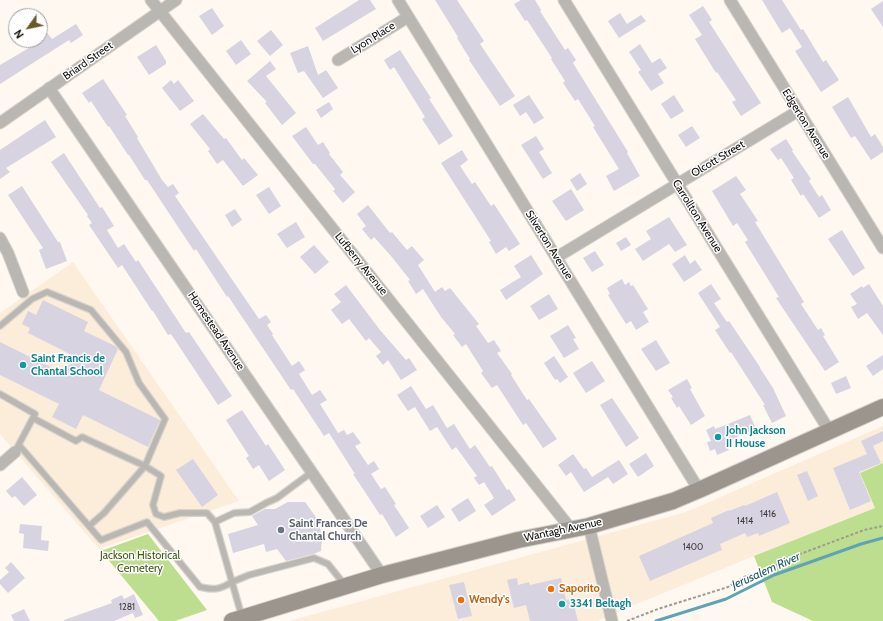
<!DOCTYPE html>
<style>
body{margin:0}
#map{position:relative;width:883px;height:621px;overflow:hidden;background:#fef8f1;font-family:Cabin,sans-serif}
canvas{display:block}
.north{position:absolute;left:8px;top:8px;width:40px;height:40px;box-sizing:border-box;background:#fff;border:1px solid #9f9d9c;border-radius:50%;rotate:237deg;font-size:11px;font-weight:700;line-height:16px;text-align:center;color:#0e0b07}
.north::after{content:'';display:block;margin:auto;width:14px;height:18px;background:#675a26;clip-path:polygon(50% 0,100% 100%,50% 72%,0 100%)}
</style>
<div id="map">
<canvas width="883" height="621"></canvas>
<div class="north">N</div>
</div>
<script>
const ctx = document.querySelector('canvas').getContext('2d');
ctx.lineJoin = 'round';
function fill(path, color) {
  ctx.fillStyle = color;
  ctx.fill(path, 'evenodd');
}
function trace(path, color, width, dash) {
  ctx.strokeStyle = color;
  ctx.lineWidth = width;
  ctx.lineCap = dash ? 'butt' : 'round';
  ctx.setLineDash(dash || []);
  ctx.stroke(path);
}
function write(font, color, halo, rows, align = 'center') {
  ctx.font = font + ' Cabin,sans-serif';
  ctx.lineWidth = 3;
  ctx.setLineDash([]);
  ctx.textBaseline = 'middle';
  ctx.strokeStyle = halo;
  ctx.fillStyle = color;
  for (const [text, x, y, turn = 0] of rows) {
    ctx.save();
    ctx.translate(x, y);
    ctx.rotate((+turn || 0) * Math.PI / 180);
    ctx.textAlign = isNaN(turn) ? turn : align;
    if (halo) ctx.strokeText(text, 0, 0);
    ctx.fillText(text, 0, 0);
    ctx.restore();
  }
}
fill(new Path2D(`
 M73 262 239 501 99 549 0 434V313Z
 M883 426V463L860 473 875 508 754 556 627 608 598 621H289L686 512Z`), '#fceddb');
fill(new Path2D(`
 M883 463V621H813L772 602 754 556 875 508 860 473Z
 M148 534 207 610 175 621H159L101 551Z`), '#bddd8f');
trace(new Path2D(`
 M656 621 726 599 774 575 861 544 883 538`), '#5ea4b5', 3);
fill(new Path2D(`
 M359 0H370L376 9 323 41 315 28Z
 M435 0H457L484 41 480 44 515 96 500 106 469 60 470 59 457 38 458 37Z
 M521 0H535L541 10 540 11 565 50 568 48 576 60 573 63 628 152 627 153 640 176 614 191 606 176 619 169 593 127 595 126 578 99 575 101 563 83 565 81 551 59 552 58 527 20 525 21 514 4Z
 M762 0H782L801 30 803 29 823 62 826 60 839 80 821 92 795 51 802 47 790 28 782 33Z
 M883 1V27L871 9Z
 M703 6 712 20 709 22 761 103 741 116 732 102 736 100 717 72 716 73 695 39 702 35 689 15Z
 M212 8 224 26 212 35 199 16Z
 M620 13 627 24 641 15 646 21 619 38 608 21Z
 M76 24 83 35 71 43 69 40 0 84V65L34 45 31 40H40V33L45 30 52 39Z
 M271 30 283 45 270 56 257 41Z
 M241 40 251 54 236 65 226 51Z
 M640 44 652 63 660 58 667 68 658 74 664 83 651 91 638 72 641 70 629 52Z
 M156 45 166 61V64L149 75 137 57Z
 M308 46 318 75 326 70 338 88 323 98 304 71 298 73 290 53Z
 M400 50 431 98 429 99 453 136 439 145 422 119 425 117 394 67 390 70 384 60Z
 M270 61 276 69 266 76 296 113 282 125 265 103 267 102 247 81Z
 M103 79 127 115 125 116 138 137 137 138 162 180 168 187 173 184 179 193 175 196 259 319 266 315 271 322 267 325 273 334 272 335 292 366 299 361 305 370 299 374 312 395 320 390 327 400 320 404 338 433 344 430 347 435 353 432 361 443 355 446 368 465 374 461 379 469 371 474 381 489 385 487 396 504 394 505 409 528 396 537 382 514 380 515 365 492 353 474H355L329 433 324 436 293 389 291 390 228 296 227 297 196 249 194 251 147 180H145L129 155H128L109 126 108 127 91 101 89 103 82 93Z
 M171 80 174 84 178 80 194 101 180 111 162 88Z
 M529 95 544 118 534 124 526 112 520 116 513 105Z
 M674 95 684 111 671 119 661 104Z
 M848 97 871 137 875 134 883 147V152L871 160 855 136 851 138 832 107Z
 M329 102 333 109 321 118 316 110Z
 M203 114 224 139 226 138 242 160 244 158 258 175 243 186 223 160 217 164 208 151 210 149 190 124Z
 M45 120 56 137 6 168 10 172 0 179V150Z
 M692 126 700 138 686 147 678 135Z
 M306 127 318 145 323 142 330 153 329 154 343 172 340 175 355 192 343 203 333 191 335 189 315 164H313L292 136Z
 M536 136 544 149 539 152 552 173 543 179 521 145Z
 M786 139 793 150 792 151 811 179 809 181 819 197 822 195 831 210 819 218 803 194 801 196 791 180 794 178 781 158 778 160 770 149Z
 M462 150 468 160 460 166 472 184 475 182 491 206 494 204 520 244 509 251 506 247 496 254 489 242 491 241 441 163Z
 M64 153 100 208 102 207 114 226 107 230 118 248 124 244 136 262 138 260 186 333 189 332 232 396 218 405 171 334 168 335 153 311H152L122 265 118 268 89 225 92 223 87 216 88 215 51 162Z
 M580 173 587 184 577 191 570 180Z
 M736 176 746 190 740 194 758 221 755 222 804 302 801 304 818 330 821 328 825 335 823 336 839 362 825 371 776 298 779 297 745 242 748 240 737 223 733 226 712 191Z
 M22 186 58 242H60L67 261 46 269 39 250 43 248 8 195Z
 M269 187 281 206 269 214 256 195Z
 M571 189 584 210 566 221 552 201Z
 M368 205 390 233 392 232 407 250 412 246 424 260 418 265 435 292 442 287 445 291 450 288 479 324 476 326 488 343 494 340 501 351 497 353 512 374 511 375 527 400 529 399 557 439 543 448 526 423 523 425 497 385 492 388 481 373 483 371 466 344 462 347 453 335 455 334 441 317 423 289 416 294 408 281 410 280 391 256 374 237 371 240 362 229 366 226 357 214Z
 M235 209 242 220 232 227 225 215Z
 M669 217 687 245 675 252 669 244 643 261 635 249 651 239 646 231Z
 M296 222 305 237 287 248 277 234Z
 M842 230 865 268 853 276 828 239Z
 M626 237 631 245 621 251 616 243Z
 M314 245 329 262 315 274 300 257Z
 M595 251 604 265 592 272 583 258Z
 M531 255 543 274 506 300 500 290 521 277 514 266Z
 M685 255 690 264 695 260 702 270 684 282 672 264Z
 M622 279 625 285 629 282 631 286 633 285 648 309 643 312 649 322 636 330 631 321 626 324 608 295 610 294 607 288Z
 M711 284 721 299 714 303 727 322 729 321 760 367V368L773 388 786 416 772 423 763 405H765L731 352 730 353 715 330 720 327 698 293Z
 M869 284 883 306V335L867 313 858 319 851 307 857 304 850 294 862 286 863 288Z
 M346 285 380 330 406 360 409 358 417 370 401 380 388 360 383 365 376 356 381 352 369 338 366 341 349 319 342 324 331 310 341 302 334 294Z
 M549 294 558 309 539 320 530 306Z
 M43 300 88 322 84 331 115 346 118 349 99 390 160 420 148 447 83 415 76 429 52 417 59 404 0 375V342L65 374 74 356 28 333 30 328 22 324 28 311 36 315Z
 M568 325 576 338 573 339 579 349 564 358 550 336Z
 M656 340 670 363 656 371 641 349Z
 M883 355V369L873 376 866 366Z
 M554 356 568 377 560 383 557 379 555 380 544 363Z
 M592 361 605 381 586 393 573 373Z
 M846 376 851 388 836 394 831 383Z
 M687 379 692 388 690 389 705 416 691 425 679 406 677 408 671 398 673 397 668 390Z
 M411 386 426 409 433 405 447 428 454 424 470 449 475 445 490 467 492 466 507 490 509 489 516 500 492 516 484 505 494 498 484 482 479 485 474 478 477 476 456 447 452 450 437 427 430 431 415 407 408 411 397 395Z
 M612 398 639 438 626 447 600 405Z
 M242 410 266 446 268 444 285 470 269 481 259 465 253 469 246 458 249 456 226 420Z
 M750 415 756 429 730 440 732 446 728 448 729 450 717 455 715 449 710 451 707 442 711 441 706 430 714 426 715 429 723 426Z
 M883 431V441L873 446 881 463 859 472 871 501 850 510 833 468 867 454 861 441Z
 M646 453 654 466 638 477 629 464Z
 M573 454 584 469 586 468 592 477 619 460 628 474 613 484 608 477 584 492 571 472 566 476 558 465Z
 M193 459 218 495 202 507 176 470Z
 M807 471 818 496 808 501 797 475Z
 M22 477 37 495 24 506 15 496 12 498 6 491Z
 M777 492 790 523 759 536 758 533 747 537 745 533 720 544 722 550 650 581 639 556 713 523 711 518 729 510V511L744 505 745 506Z
 M468 498 476 511 459 522 451 509Z
 M288 502H305L318 520 322 537 321 551 313 554 286 561 277 549 266 552 264 544 233 553 228 534 258 525 252 516 265 509H275Z
 M437 505 445 517 428 528 420 516Z
 M20 524 42 526 41 540 49 541 48 551 23 548 24 534 19 533Z
 M11 562 25 578 8 593 0 584V580L9 572 5 568Z
 M517 578 518 585 529 582 530 585 561 578 566 600 572 598 578 621H530L526 605 514 608 507 580Z
 M464 582 472 616 458 619 449 585Z
 M134 594 143 615 135 618 133 613 114 621H64V620L112 603 111 600 122 595 124 599Z
 M24 609 30 621H14L11 615Z`), '#d7d3e1');
const service = new Path2D(`
 M0 326 32 299 47 292 91 310 126 352 139 383 165 419 145 466 104 513 89 526
 M0 394 35 414 17 448
 M33 418 76 441 82 437 145 466 161 476 153 505 156 514 164 517 180 513H207L215 522
 M19 445 101 540 147 522 200 587C214 590 219 590 232 582L242 617
 M312 472 277 498 266 503 250 512 234 513 215 522 232 582 249 575 314 558 328 564 344 584`);
const minor = new Path2D(`
 M151 0 571 529
 M398 0 699 490
 M564 0 830 432
 M730 0 883 248
 M338 60 408 17
 M49 88 382 575
 M0 123 176 0
 M0 238 8 253 23 292
 M557 257 798 111
 M0 465 15 452
 M589 526 612 621`);
const secondary = new Path2D(`
 M232 621 382 575 518 540 589 526 673 501 699 490 883 407`);
trace(service, '#d8d2cc', 8);
trace(minor, '#d8d2cc', 13);
trace(secondary, '#d8d2cc', 18);
trace(new Path2D(`
 M627 621 658 609 728 587 744 577 768 569 795 556 864 530 883 526`), '#9f9a94', 2, [3, 2]);
trace(service, '#bab6b1', 5.5);
trace(minor, '#bab6b1', 11);
trace(secondary, '#9b958e', 16);
for (const [x, y, r, color] of [
 [23,365,4,"#0f9aa8"],
 [718,437,4,"#0f9aa8"],
 [281,530,4,"#6b7280"],
 [551,589,4,"#e8710a"],
 [461,600,4,"#e8710a"],
 [562,604,4,"#0f9aa8"]
]) {
  const dot = new Path2D();
  dot.arc(x, y, r, 0, 2 * Math.PI);
  ctx.fillStyle = color;
  ctx.fill(dot);
  trace(dot, '#fff', 1.5);
}
write('9px', '#403d3e', null, [
 ["1416",768,514],
 ["1414",745,521],
 ["1400",693,547],
 ["1281",127,607]
]);
write('11px', '#0e0b07', '#fff', [
 ["Lyon Place",373,38,-32],
 ["Briard Street",88,61,-35],
 ["Edgerton Avenue",806,124,58],
 ["Olcott Street",718,159,-31],
 ["Carrollton Avenue",697,216,58],
 ["Silverton Avenue",549,245,58],
 ["Lufberry Avenue",361,264,51],
 ["Homestead Avenue",216,331,56],
 ["Wantagh Avenue",563,530,-12]
]);
write('bold 11px', '#0d838f', '#fff', [
 ["Saint Francis de",31,359],
 ["Chantal School",31,372],
 ["John Jackson",726,431],
 ["II House",726,444],
 ["3341 Beltagh",570,604]
], 'left');
write('bold 11px', '#5b616d', '#fff', [
 ["Saint Frances De",289,524],
 ["Chantal Church",289,537]
], 'left');
write('11px', '#415717', '#fff', [
 ["Jackson Historical",140,556],
 ["Cemetery",140,569]
]);
write('bold 11px', '#c56008', '#fff', [
 ["Saporito",559,589],
 ["Wendy's",469,600]
], 'left');
write('italic 12px', '#1e5865', '#fff', [
 ["Jerusalem River",766,571,-24]
]);
</script>
